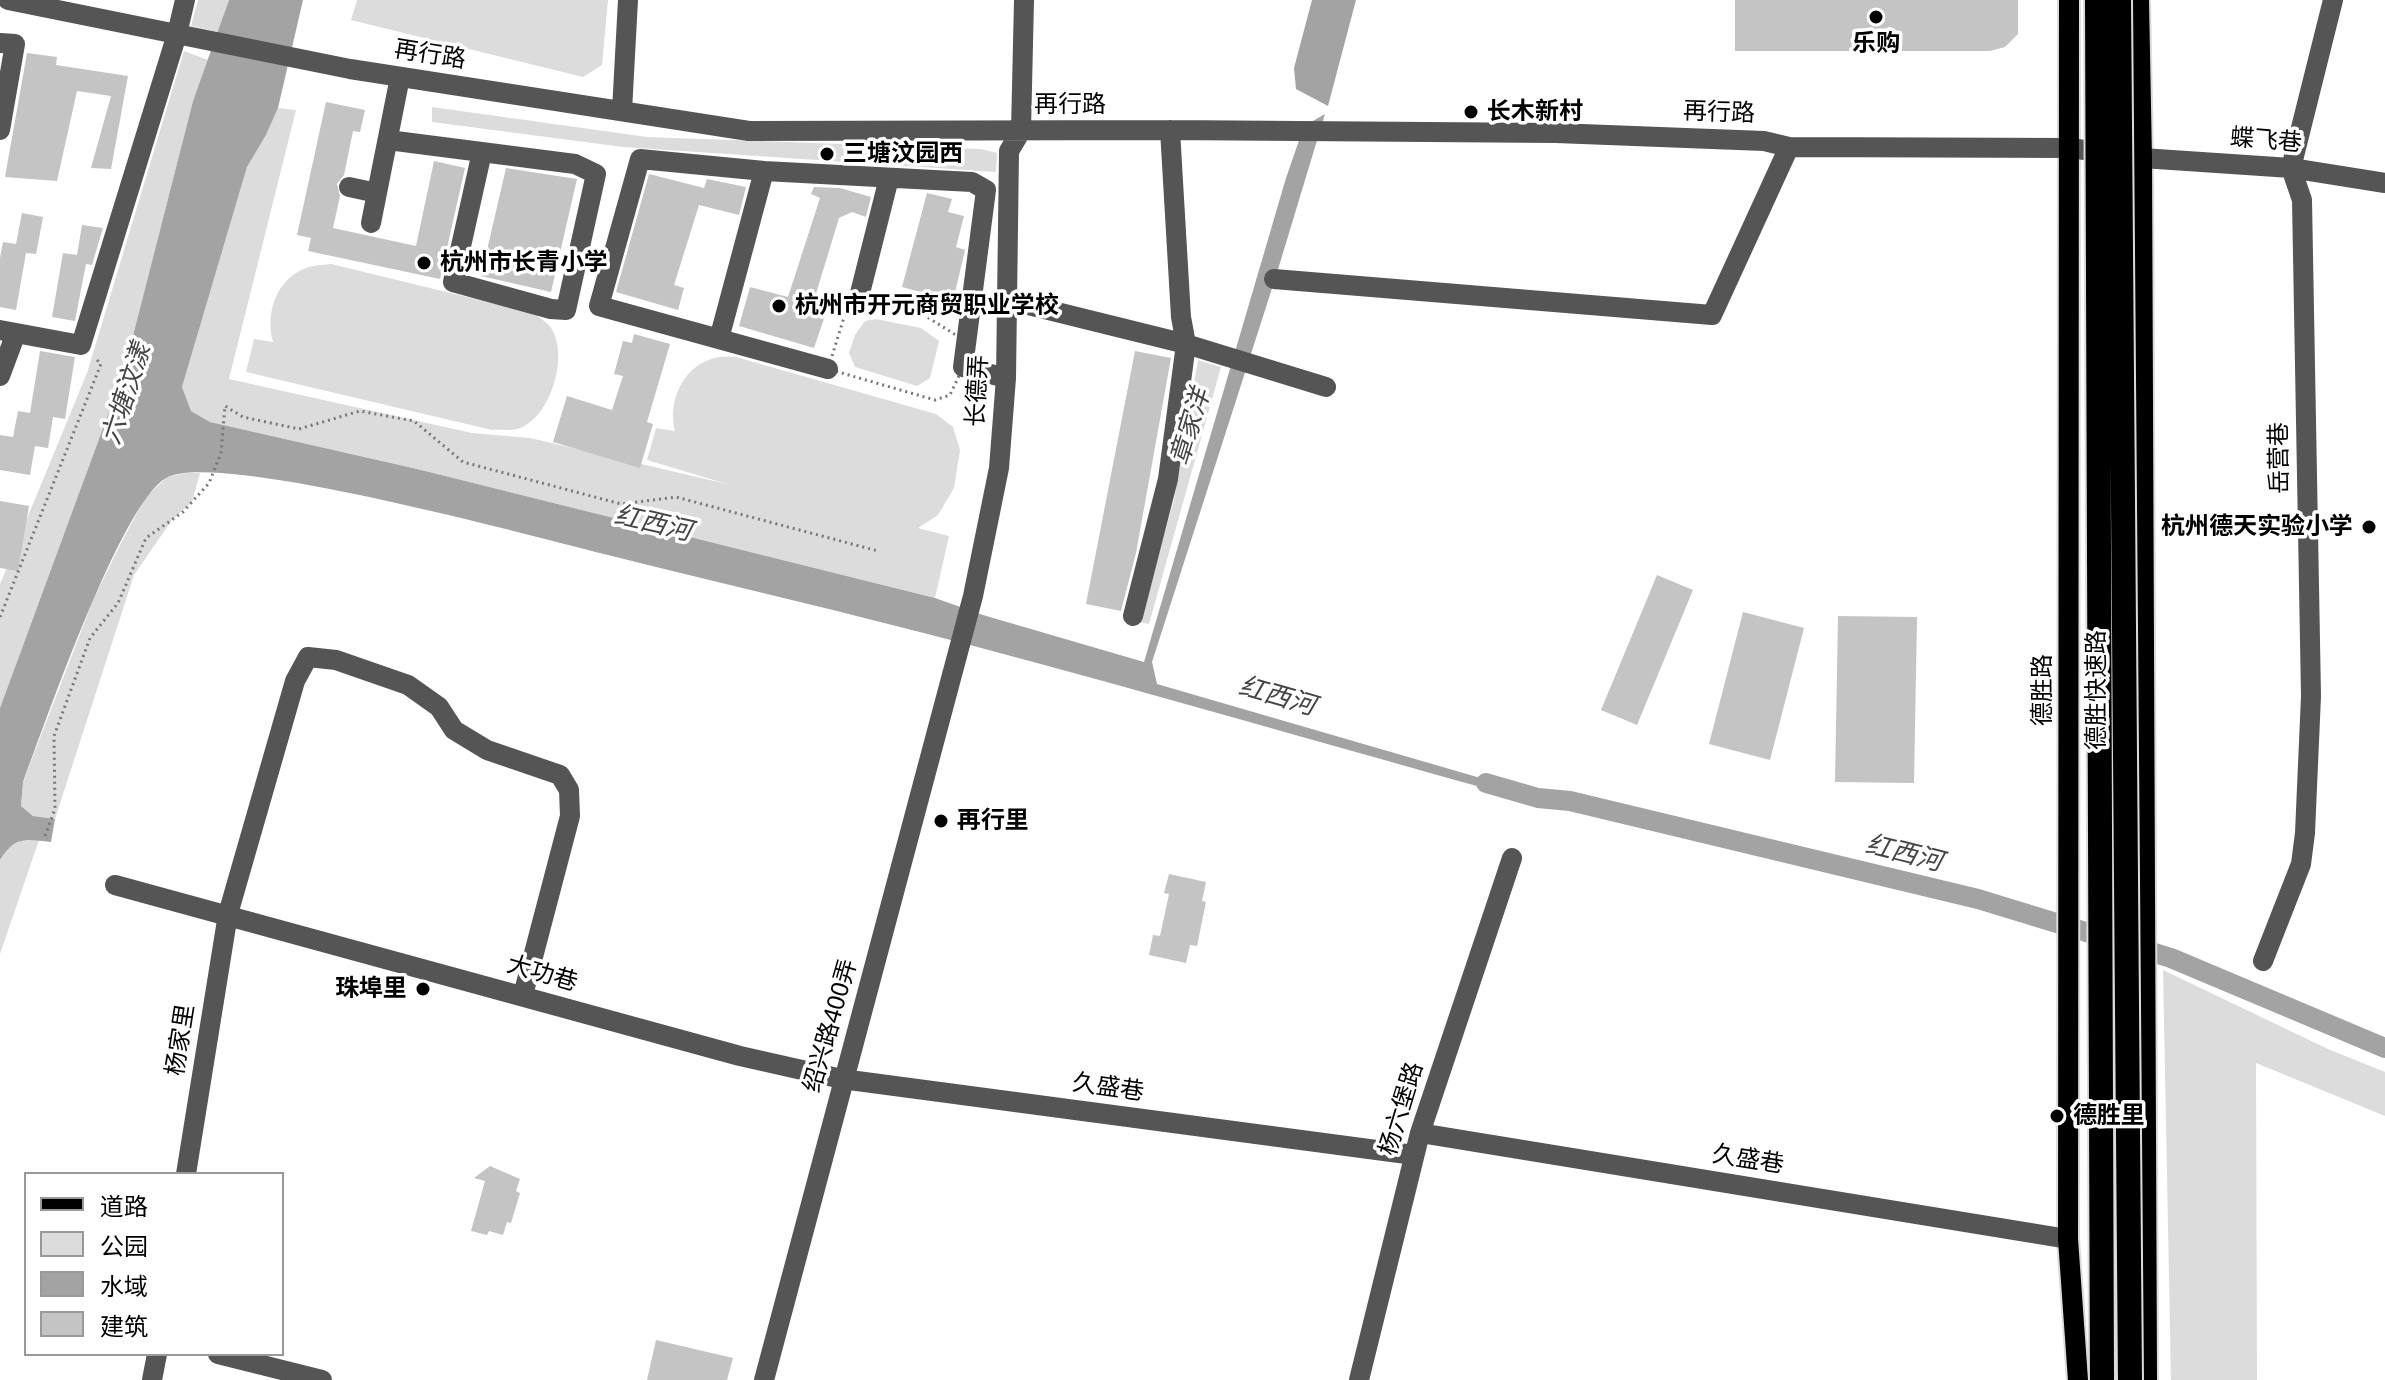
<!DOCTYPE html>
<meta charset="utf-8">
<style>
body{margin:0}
#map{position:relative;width:2385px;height:1380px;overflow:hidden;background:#fff;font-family:"Noto Sans","Noto Sans SC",sans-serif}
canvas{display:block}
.legend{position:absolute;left:24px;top:1172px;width:260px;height:184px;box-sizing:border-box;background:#fff;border:2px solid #999;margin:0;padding:10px 14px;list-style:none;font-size:24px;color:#000}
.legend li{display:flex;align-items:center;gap:16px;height:40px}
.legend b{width:40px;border:2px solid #999}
</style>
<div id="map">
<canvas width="2385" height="1380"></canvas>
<ul class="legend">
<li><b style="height:10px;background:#000"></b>道路</li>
<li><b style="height:22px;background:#dcdcdc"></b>公园</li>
<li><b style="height:22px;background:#a3a3a3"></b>水域</li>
<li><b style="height:22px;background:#c4c4c4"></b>建筑</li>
</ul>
</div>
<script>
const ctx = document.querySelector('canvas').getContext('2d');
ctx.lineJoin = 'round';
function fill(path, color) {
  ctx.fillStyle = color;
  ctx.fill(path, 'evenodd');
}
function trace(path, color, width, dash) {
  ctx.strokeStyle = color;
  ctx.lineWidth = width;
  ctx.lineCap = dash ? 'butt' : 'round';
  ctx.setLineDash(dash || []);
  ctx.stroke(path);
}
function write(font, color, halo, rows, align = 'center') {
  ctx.font = font + ' "Noto Sans","Noto Sans SC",sans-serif';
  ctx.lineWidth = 7;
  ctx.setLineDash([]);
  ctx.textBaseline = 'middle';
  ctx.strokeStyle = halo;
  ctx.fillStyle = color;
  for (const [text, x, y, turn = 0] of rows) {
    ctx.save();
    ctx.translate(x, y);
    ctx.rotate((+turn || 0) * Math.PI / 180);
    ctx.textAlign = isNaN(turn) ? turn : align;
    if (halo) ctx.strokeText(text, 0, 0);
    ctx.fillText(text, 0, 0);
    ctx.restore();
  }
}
fill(new Path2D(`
 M198 0H229L218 32 191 26Z
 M357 0H608L602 65 583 77 351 20Z
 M184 51 208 60 193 101 124 371 0 708V584L87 373Z
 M432 107 647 137 981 149 997 153 996 172 623 147 432 122Z
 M278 108 296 110 229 379 472 433 530 438 727 484 647 460 656 428 675 431C668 403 681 369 711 359 718 356 728 357 736 357L936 414 953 427 960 450 954 488 938 515 918 528 949 536 935 598 417 469 210 422 191 411 182 387 247 167 266 135Z
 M331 264 533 313C538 317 545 321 549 325 571 352 551 420 517 429 510 431 499 429 492 430L246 372 254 339 273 342C265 314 276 279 306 268 313 265 323 265 331 264Z
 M876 319 921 328 939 341 930 378 917 386 855 367 849 353 855 335 865 321Z
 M1198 360 1221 367 1149 624 1139 622 1174 500Z
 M187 473H200L192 502 172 520 134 575 55 819 33 816 21 806 23 782 94 598 122 541 145 498 167 477Z
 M24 839 39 840 0 954V860L8 847Z
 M2163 970 2328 1049 2385 1072V1116L2256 1063 2257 1380H2171Z`), '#dcdcdc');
fill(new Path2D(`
 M229 0H303L278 108 266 135 247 167 182 387 191 411 210 422 417 469 935 598 983 615 1144 662 1286 178 1304 126 1325 114 1276 276 1152 662 1157 684 1508 786 1513 796C1332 746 1151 693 970 645 849 613 728 585 608 555 539 538 215 449 166 478 120 505 45 724 23 782L21 806 33 816 55 819 51 842C25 839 15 836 0 860V708L124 371 193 101Z
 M1312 0H1356L1328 106 1296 89 1294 68Z`), '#a3a3a3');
trace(new Path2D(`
 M1486 783 1538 798 1570 801 1978 899 2171 958 2385 1048`), '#a3a3a3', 20);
fill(new Path2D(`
 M1735 0H2018V34L2005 47 1990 51H1735Z
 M27 53 57 57 56 65 128 76 111 169 91 168 111 96 77 91 57 181 5 177Z
 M326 102 365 110 360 132 353 131 344 175 337 184 340 196 333 228 416 246 434 161 465 168 440 279 308 251 311 238 297 235Z
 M506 168 577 179 551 292 481 276Z
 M649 174 704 188 707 179 746 187 739 215 699 205 674 285 684 288 678 310 616 292Z
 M814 187 840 188 871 197 866 217 852 212 839 218 815 297 830 301 814 348 739 326 750 287 788 297 820 198 811 194Z
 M927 193 952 199 948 212 964 216 956 247 965 250 953 301 902 287Z
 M22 213 43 217 36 254 26 253 16 310 0 307V258L3 242 16 244Z
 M82 225 103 228 92 265 86 264 75 321 52 317 63 253 77 255Z
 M634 334 670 344 647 422 653 424 640 468 553 442 567 396 612 410 623 376 614 374 623 341 632 343Z
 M40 351 75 357 65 419 53 417 48 448 35 446 30 475 0 470V435L13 437 18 411 30 413Z
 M1135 351 1171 358 1136 553 1121 611 1086 604Z
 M0 501 29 506 18 571 0 568Z
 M1657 575 1693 590 1637 725 1601 710Z
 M1743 612 1804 628 1770 760 1709 744Z
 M1838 616 1917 617 1914 783 1835 782Z
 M1169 874 1206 882 1202 901 1206 902 1197 946 1190 945 1186 963 1149 955 1153 935 1160 936 1169 894 1164 893Z
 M490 1166 520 1179 516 1191 520 1193 511 1223 507 1222 503 1235 489 1231 487 1235 471 1231 485 1181 474 1178Z
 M656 1340 733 1358 727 1380H647Z`), '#c4c4c4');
const major = new Path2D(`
 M2069 0 2068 1239 2078 1380
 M2139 0 2142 158 2147 1380`);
trace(major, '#dbdbdb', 24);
trace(new Path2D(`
 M864 302 924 315 962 339 963 367 950 395 935 400 828 369 846 311Z
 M0 617 101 364 95 358
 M45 836 55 809 54 736 90 638 118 603 146 538 183 512 209 483 221 453 225 406 243 417 299 429 360 411 414 421 463 462 621 504 676 497 878 551`), '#777', 3, [2, 4]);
trace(new Path2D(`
 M8 0 350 69 749 131 1170 130 1556 133 1764 141 1789 147 2070 148 2142 158 2291 168 2385 183
 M0 43 15 44 0 130
 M622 111 628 0
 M388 140 575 164 596 174 566 310 551 309 453 282 482 152
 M349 187 377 193
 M371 223 400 77
 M1274 279 1712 315 1789 147
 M1008 300 1186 344 1326 387
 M857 305 889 178
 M0 330 81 345 177 34 185 0
 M719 339 764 171
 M828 369 599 306 640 159 764 171 972 182 986 190 963 367 1006 378
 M0 376 16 333
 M1133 616 1168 479 1186 344 1181 317 1170 130
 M115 885 740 1056 842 1079 1414 1155
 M2263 961 2301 864 2305 833 2311 696 2302 200 2291 168 2333 0
 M1420 1133 2068 1239
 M186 1174 228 914 295 681 308 657 336 660 408 685 439 707 454 730 487 750 560 775 569 790 570 816 523 995
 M218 1354 322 1380
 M152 1380 157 1354
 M764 1380 973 596 999 468 1006 378 1009 151 1021 131 1024 0
 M1359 1380 1420 1133 1512 858`), '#555', 20);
trace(major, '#000', 20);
const highwayBridge = new Path2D(`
 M2097 0 2102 1380
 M2119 0 2130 1380`);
trace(highwayBridge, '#dbdbdb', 28, []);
trace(highwayBridge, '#000', 24);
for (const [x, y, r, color] of [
 [1876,17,8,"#000"],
 [1471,112,8,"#000"],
 [827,154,8,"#000"],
 [424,263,8,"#000"],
 [779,306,8,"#000"],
 [2369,527,8,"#000"],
 [941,821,8,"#000"],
 [423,989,8,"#000"],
 [2057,1116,8,"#000"]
]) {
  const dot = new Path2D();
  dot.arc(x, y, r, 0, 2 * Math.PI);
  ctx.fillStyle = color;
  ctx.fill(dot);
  trace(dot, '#fff', 3);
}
write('bold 24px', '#000', '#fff', [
 ["乐购",1876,44,"center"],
 ["长木新村",1487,112],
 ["三塘汶园西",843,154],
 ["杭州市长青小学",440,263],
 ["杭州市开元商贸职业学校",795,306],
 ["杭州德天实验小学",2353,527,"right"],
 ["再行里",957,821],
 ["珠埠里",407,989,"right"],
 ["德胜里",2073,1116]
], 'left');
write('24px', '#000', '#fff', [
 ["再行路",430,55,9],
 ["再行路",1070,105],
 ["再行路",1719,113,2],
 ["蝶飞巷",2266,141,5],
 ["长德弄",978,391,-87],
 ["岳营巷",2280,458,-91],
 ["德胜路",2043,690,-90],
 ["德胜快速路",2097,690,-90],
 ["大功巷",542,974,16],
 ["绍兴路400弄",831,1026,-74],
 ["杨家里",181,1040,-81],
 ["久盛巷",1108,1088,8],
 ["杨六堡路",1402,1109,-73],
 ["久盛巷",1748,1160,9]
]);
write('italic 26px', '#444', '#fff', [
 ["六塘汶漾",127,394,-72],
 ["章家洋",1191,427,-73],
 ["红西河",653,524,13],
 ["红西河",1277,697,16],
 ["红西河",1904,854,14]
]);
</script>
